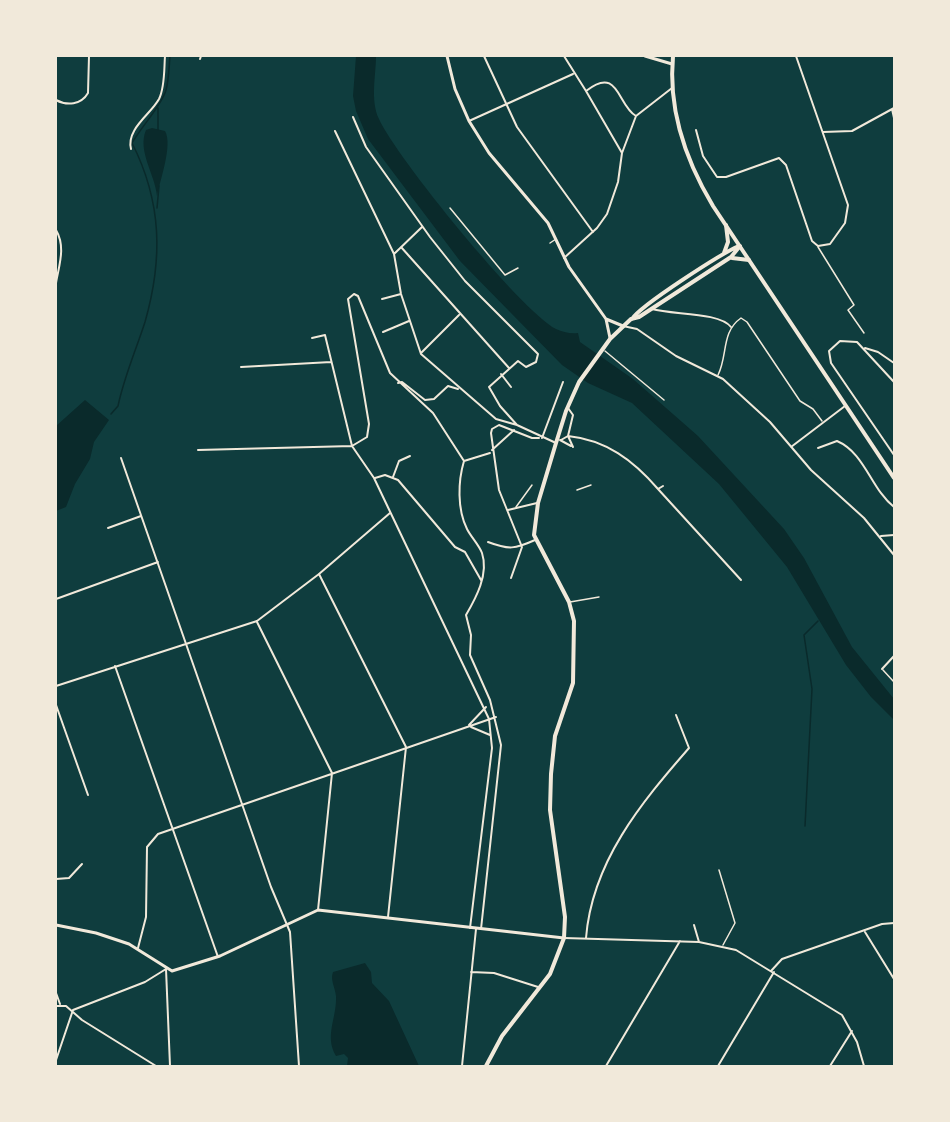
<!DOCTYPE html>
<style>
body{margin:0}
#map{position:relative;width:950px;height:1122px;overflow:hidden;background:#0f3d3e;font-family:"Fira Sans",sans-serif}
canvas{display:block}
.frame{position:absolute;inset:0;border:57px solid #f1e9da;pointer-events:none}
</style>
<div id="map">
<canvas width="950" height="1122"></canvas>
<div class="frame"></div>
</div>
<script>
const ctx = document.querySelector('canvas').getContext('2d');
ctx.lineJoin = 'round';
function fill(path, color) {
  ctx.fillStyle = color;
  ctx.fill(path, 'evenodd');
}
function trace(path, color, width, dash) {
  ctx.strokeStyle = color;
  ctx.lineWidth = width;
  ctx.lineCap = dash ? 'butt' : 'round';
  ctx.setLineDash(dash || []);
  ctx.stroke(path);
}
fill(new Path2D(`
 M356 56H376C376 76 370 100 379 119 396 157 521 311 556 329 563 332 570 334 578 333L580 342 633 379 698 436 784 529 804 558 852 647 894 699V720L871 697 846 665 787 567 719 484 632 403 588 383 562 365 460 261 368 139 356 111 353 96Z
 M152 128 165 131C173 145 160 180 157 196 155 174 137 151 146 130Z
 M85 400 109 420 94 442 90 459 75 484 66 507 56 511V426Z
 M365 963 371 972 372 983 389 1001 419 1066H347L348 1058 344 1054 336 1056C324 1036 337 1018 336 996 335 987 330 980 333 972Z`), '#0a2a2b');
trace(new Path2D(`
 M158 108V130
 M157 208 159 186
 M111 414 118 406C124 377 136 350 145 322 163 259 162 202 132 143 141 127 162 105 166 90 169 79 169 66 170 56
 M805 826 812 689 804 635 818 621`), '#0a2a2b', 1.5);
trace(new Path2D(`
 M450 208 505 275 518 268
 M550 243 556 239
 M605 351 664 400
 M718 375C728 355 721 332 741 318L747 322 800 401 813 409 822 421
 M577 490 591 485
 M516 507 532 485
 M570 602 599 597
 M883 670 894 682
 M719 870 735 923 723 945`), '#f1e9da', 1.5);
trace(new Path2D(`
 M818 247 854 305 848 310 864 333`), '#f1e9da', 1.5);
trace(new Path2D(`
 M484 56 517 127 593 232
 M564 56 586 91C619 65 617 105 636 116
 M200 59 201 56
 M586 91 622 153
 M56 100C67 106 81 105 88 93L89 56
 M892 109 894 118
 M353 117 366 147 430 237 465 281 538 354 536 362 526 367 518 361 489 387 500 406 517 425
 M469 121 573 74
 M696 130 703 156 717 177H726L779 158 786 165 812 241 818 246 830 244 845 223 848 205 796 56
 M335 131 394 254 401 294 421 354 496 419 517 425 556 443
 M823 132 852 131 894 108
 M131 149C126 129 151 114 159 99 165 87 164 69 165 56
 M56 230C66 247 59 265 56 283
 M401 247 509 368
 M394 254 422 227
 M564 258 597 228 607 214 618 182 622 153 636 116 672 88
 M382 299 401 294
 M652 309C673 315 719 312 731 327
 M623 326 637 329 676 356 723 379 770 422 811 470 864 518 894 555
 M383 332 409 321
 M312 338 325 335 352 446 374 478 489 719 492 748 470 928
 M865 348 878 352 894 363
 M421 353 459 315
 M241 367 331 362
 M501 374 511 387
 M894 382 857 342 840 341 829 351 831 363 894 455
 M398 383 402 382 425 400 434 399 448 386 458 389
 M568 408 573 415 568 436C606 440 633 460 658 489L663 486
 M542 438 563 382
 M560 440 571 446
 M561 440 568 436 573 447
 M352 446 367 437 369 424 348 299 354 294 358 296 390 373 433 413 464 461
 M791 447 845 406
 M818 448 837 441C865 453 871 489 894 507
 M198 450 352 446
 M492 450 514 430
 M121 458 271 887 290 932 299 1066
 M464 461C458 481 457 509 467 529 471 537 479 545 482 553 489 574 476 598 466 615L471 635 470 655 490 700 501 745 481 929
 M464 461 490 453
 M393 477 399 461 410 456
 M375 478 385 475 398 480 455 547 465 552 481 580
 M658 489 741 580
 M508 510 537 503
 M108 528 141 516
 M881 536 894 535
 M488 542C509 550 515 549 535 540
 M319 574 406 747 388 917
 M511 578 522 547 499 490 491 433 492 429 499 425 532 438H539
 M56 599 158 562
 M257 622 332 773
 M115 666 218 957
 M882 669 894 656
 M56 686 257 621 319 574 390 513
 M56 705 88 795
 M469 725 486 707
 M471 727 490 735
 M56 879 69 878 82 864
 M318 910 332 773
 M694 925 699 942
 M865 932 894 979
 M564 938 699 942 736 950 842 1015 857 1042 864 1066
 M586 938C592 862 641 803 689 748L676 715
 M138 948 146 917 147 847 158 834 496 717
 M166 969 170 1066
 M771 971 782 959 882 924 894 923
 M471 972 494 973 538 987
 M56 993 60 1004
 M56 1006H66L82 1020 156 1066
 M73 1010 145 982 166 969
 M56 1060 73 1010
 M462 1066 476 929
 M606 1066 680 941
 M718 1066 774 972
 M830 1066 852 1031`), '#f1e9da', 2);
trace(new Path2D(`
 M447 56 455 89 469 121 489 153 548 223 569 267 606 319 623 326
 M645 56 672 64
 M606 319 610 338
 M56 925 96 933 129 944 172 971 220 956 318 910 564 938`), '#f1e9da', 3);
trace(new Path2D(`
 M724 253 728 242 726 225
 M732 258 749 260
 M632 319C641 305 722 253 739 246
 M486 1066 502 1036 550 974 564 938 565 917 550 810 551 774 555 736 573 683 574 621 569 602 534 535 538 503 556 443 566 411 579 382 610 339 631 319 639 317 731 257 740 246`), '#f1e9da', 4);
trace(new Path2D(`
 M673 56C668 109 686 161 713 206L894 478`), '#f1e9da', 4);
</script>
